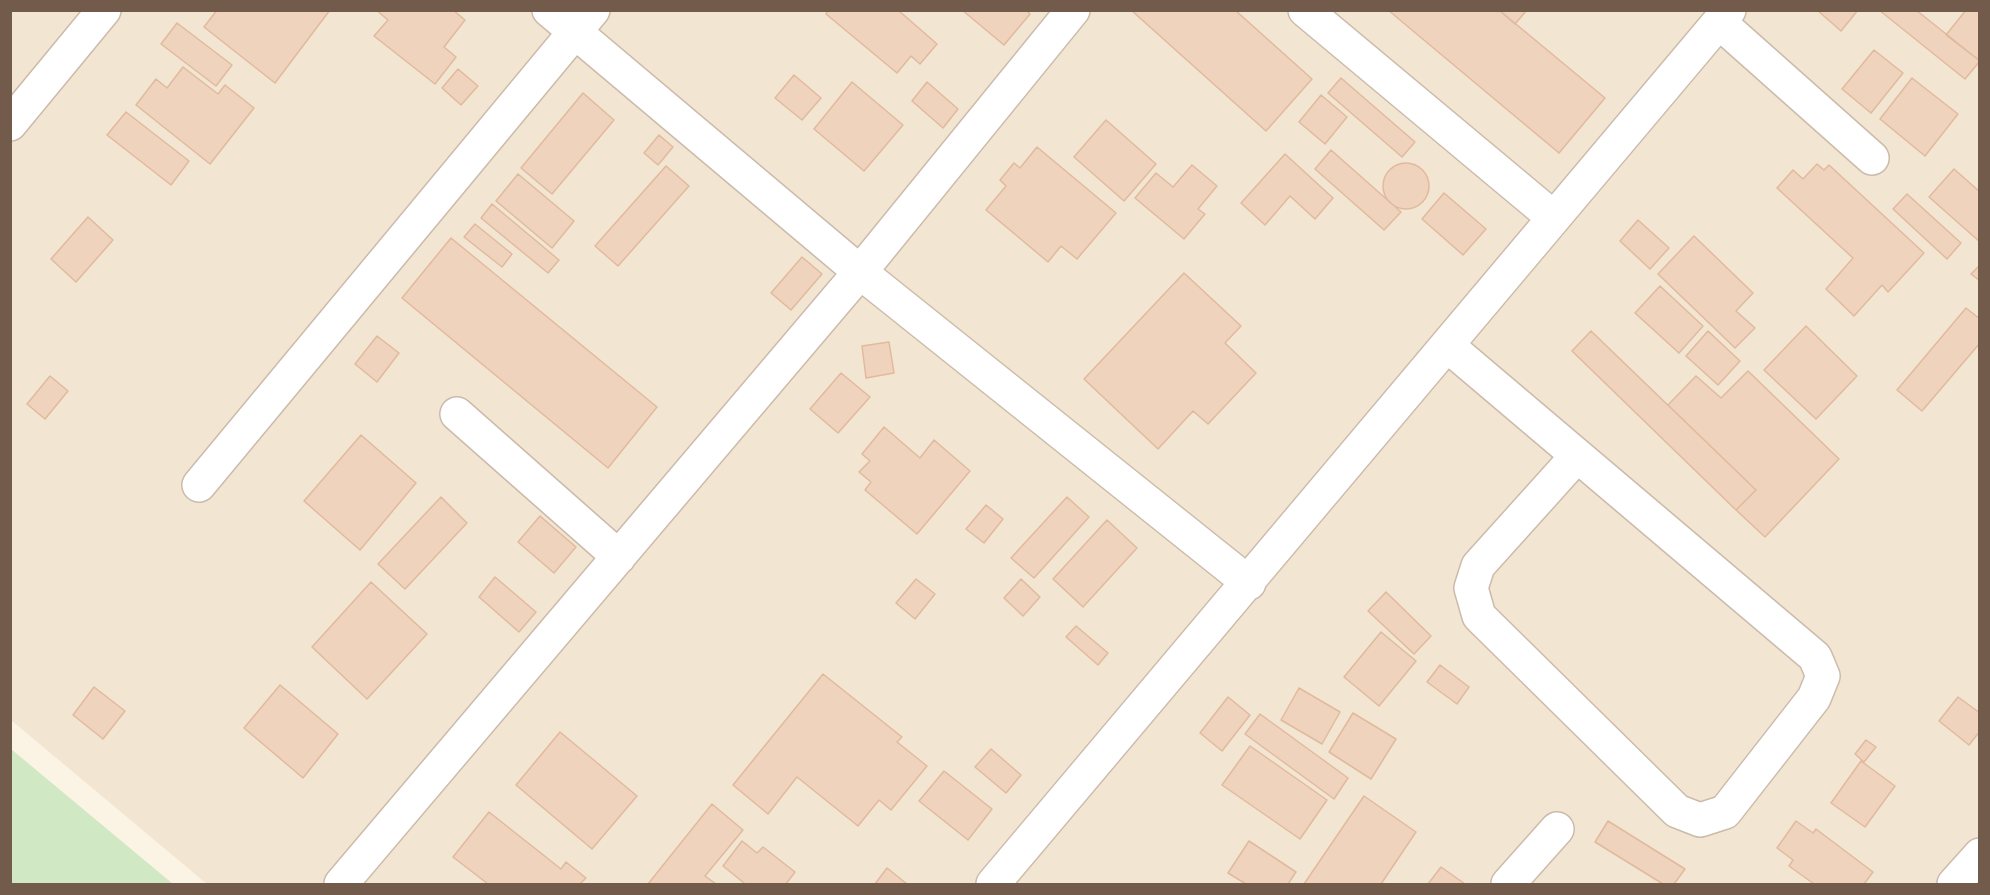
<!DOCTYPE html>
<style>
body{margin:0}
#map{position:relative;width:1990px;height:895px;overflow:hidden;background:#fbf3e4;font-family:Karla,sans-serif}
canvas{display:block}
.frame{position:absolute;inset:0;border:12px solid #725b4b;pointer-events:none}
</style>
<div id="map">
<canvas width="1990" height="895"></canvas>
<div class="frame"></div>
</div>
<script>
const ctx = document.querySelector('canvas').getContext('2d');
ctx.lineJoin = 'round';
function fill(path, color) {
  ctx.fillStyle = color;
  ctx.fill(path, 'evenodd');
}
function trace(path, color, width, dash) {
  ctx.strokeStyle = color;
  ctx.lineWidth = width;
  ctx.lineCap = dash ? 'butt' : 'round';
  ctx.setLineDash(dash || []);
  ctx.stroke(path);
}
fill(new Path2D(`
 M10 11H1979V884H207L11 720Z`), '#f2e5d2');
fill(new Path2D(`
 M10 749H11L173 884H11Z`), '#d0e8c3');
const building = new Path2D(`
 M217 10H330L275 83 204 27Z
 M376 10H453L465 20 444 47 456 57 435 84 374 36 388 20Z
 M828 10H898L937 44 920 64 911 56 897 73 826 14Z
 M962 10H1026L1030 14 1004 45Z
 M1131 10H1235L1312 79 1266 131Z
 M1388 10H1499L1605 98 1559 153Z
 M1499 10H1527L1515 24Z
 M1817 10H1858L1841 31Z
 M1879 10H1916L1980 61 1965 79Z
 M1966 10H1980V61L1946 35Z
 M177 23 232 65 216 86 161 44Z
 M1874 50 1903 73 1871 113 1842 89Z
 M183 67 218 94 225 85 254 108 210 164 136 105 156 79 167 88Z
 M458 69 478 86 461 105 442 88Z
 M794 75 821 98 802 120 775 98Z
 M1341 78 1415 142 1402 157 1328 93Z
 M1912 78 1958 114 1925 156 1880 119Z
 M852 82 903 125 864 171 814 129Z
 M927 82 958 109 943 128 912 101Z
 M583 93 614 120 552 194 521 168Z
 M1321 95 1347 117 1325 144 1299 122Z
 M126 112 189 161 171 185 107 135Z
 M1106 120 1156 164 1124 201 1074 157Z
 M659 135 673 147 658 165 644 153Z
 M1037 147 1116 213 1077 259 1061 246 1048 262 986 210 1006 186 1000 180 1014 163 1020 168Z
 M1331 150 1401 212 1384 230 1315 169Z
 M1285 154 1333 198 1315 219 1290 196 1265 225 1241 203Z
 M1383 186a23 23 0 1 1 46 0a23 23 0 1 1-46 0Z
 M1817 164 1824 170 1829 165 1924 253 1888 292 1882 285 1854 316 1826 289 1853 258 1777 188 1793 170 1803 179Z
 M1192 165 1217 186 1198 209 1205 214 1184 239 1135 198 1156 173 1173 187Z
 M666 166 689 186 618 266 595 246Z
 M1954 169 1980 192V242L1929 197Z
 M518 174 574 221 552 248 496 201Z
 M1444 193 1486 229 1463 255 1422 219Z
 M1907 194 1961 243 1947 259 1893 209Z
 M492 204 559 260 548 273 481 218Z
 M88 217 113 240 76 282 51 259Z
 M1638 220 1669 248 1650 269 1620 241Z
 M475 224 512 254 502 267 464 237Z
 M1694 236 1753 293 1736 311 1755 328 1735 348 1658 274Z
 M451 238 657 407 608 468 402 298Z
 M802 257 822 274 791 310 771 293Z
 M1980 265V281L1971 274Z
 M1184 273 1241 326 1225 343 1256 373 1208 424 1193 411 1158 449 1084 379Z
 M1660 286 1703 326 1679 353 1635 313Z
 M1966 308 1980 319V343L1922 411 1897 390Z
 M1806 326 1857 376 1816 419 1764 370Z
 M1591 331 1756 490 1736 510 1572 351Z
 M1708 331 1740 361 1718 385 1686 356Z
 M377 336 399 353 377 382 355 364Z
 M889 342 894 373 866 378 862 346Z
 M1748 371 1839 459 1765 537 1736 510 1756 490 1668 405 1696 376 1721 398Z
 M841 373 870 397 838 433 810 409Z
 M50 376 68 391 45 419 27 404Z
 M884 427 920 458 934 440 970 471 917 534 865 490 871 482 859 472 870 461 862 454Z
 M361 435 416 483 360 550 304 501Z
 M441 497 467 523 405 589 378 564Z
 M1067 497 1089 517 1034 578 1011 558Z
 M986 505 1003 519 984 543 966 529Z
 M540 516 576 547 554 573 518 542Z
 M1107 520 1137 548 1083 607 1053 579Z
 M495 577 536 612 519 632 479 597Z
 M916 579 935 594 915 619 896 603Z
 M1021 579 1040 597 1023 616 1004 598Z
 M371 582 427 634 367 699 312 647Z
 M1386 592 1431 636 1414 654 1368 611Z
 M1076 626 1108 653 1098 665 1066 637Z
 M1381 632 1416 661 1379 706 1344 677Z
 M1440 665 1469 687 1457 704 1427 682Z
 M823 674 902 737 897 742 927 766 891 810 879 800 858 826 797 777 768 814 733 785Z
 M280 685 338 734 303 778 244 728Z
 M94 687 125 711 103 739 73 715Z
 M1299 688 1340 712 1322 744 1281 720Z
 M1228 697 1250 715 1222 751 1200 733Z
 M1958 697 1980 713V731L1969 745 1939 721Z
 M1353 713 1396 739 1371 779 1329 752Z
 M1260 714 1348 778 1334 799 1245 734Z
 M560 732 637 796 592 849 516 785Z
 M1866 740 1876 747 1864 762 1855 754Z
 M1250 746 1327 800 1300 839 1222 785Z
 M991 749 1021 775 1006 793 975 767Z
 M1861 761 1895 786 1865 827 1831 803Z
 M944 771 992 809 968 840 919 801Z
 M1364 796 1416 832 1381 884H1304Z
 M712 804 743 830 705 876 716 884H648Z
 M489 812 561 869 566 862 586 878 580 884H488L453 857Z
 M1608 821 1685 869 1674 884H1663L1595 842Z
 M1796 821 1813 833 1816 829 1873 872 1864 884H1814L1789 866 1793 860 1777 848Z
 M742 841 757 853 763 847 795 872 786 884H742L744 883 723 866Z
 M1249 841 1296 872 1288 884H1246L1228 873Z
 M1441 867 1465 884H1428Z
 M887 868 907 884H875Z`);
fill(building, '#efd3bd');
trace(building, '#e1ba9e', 1.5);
const minor = new Path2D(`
 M549 10 860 272 1249 583
 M1305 10 1554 218
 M1719 22 1872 158
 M10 124 104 10
 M1448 346 1815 657 1823 676 1814 698 1725 812 1700 820 1677 811 1479 616 1471 588 1478 566 1577 456
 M457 414 619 557
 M199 485 593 10
 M341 884 860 272 1073 10
 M993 884 1729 10
 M1508 884 1557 829
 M1954 884 1980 855`);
trace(minor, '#ccbbab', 36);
trace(minor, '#fff', 33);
</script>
